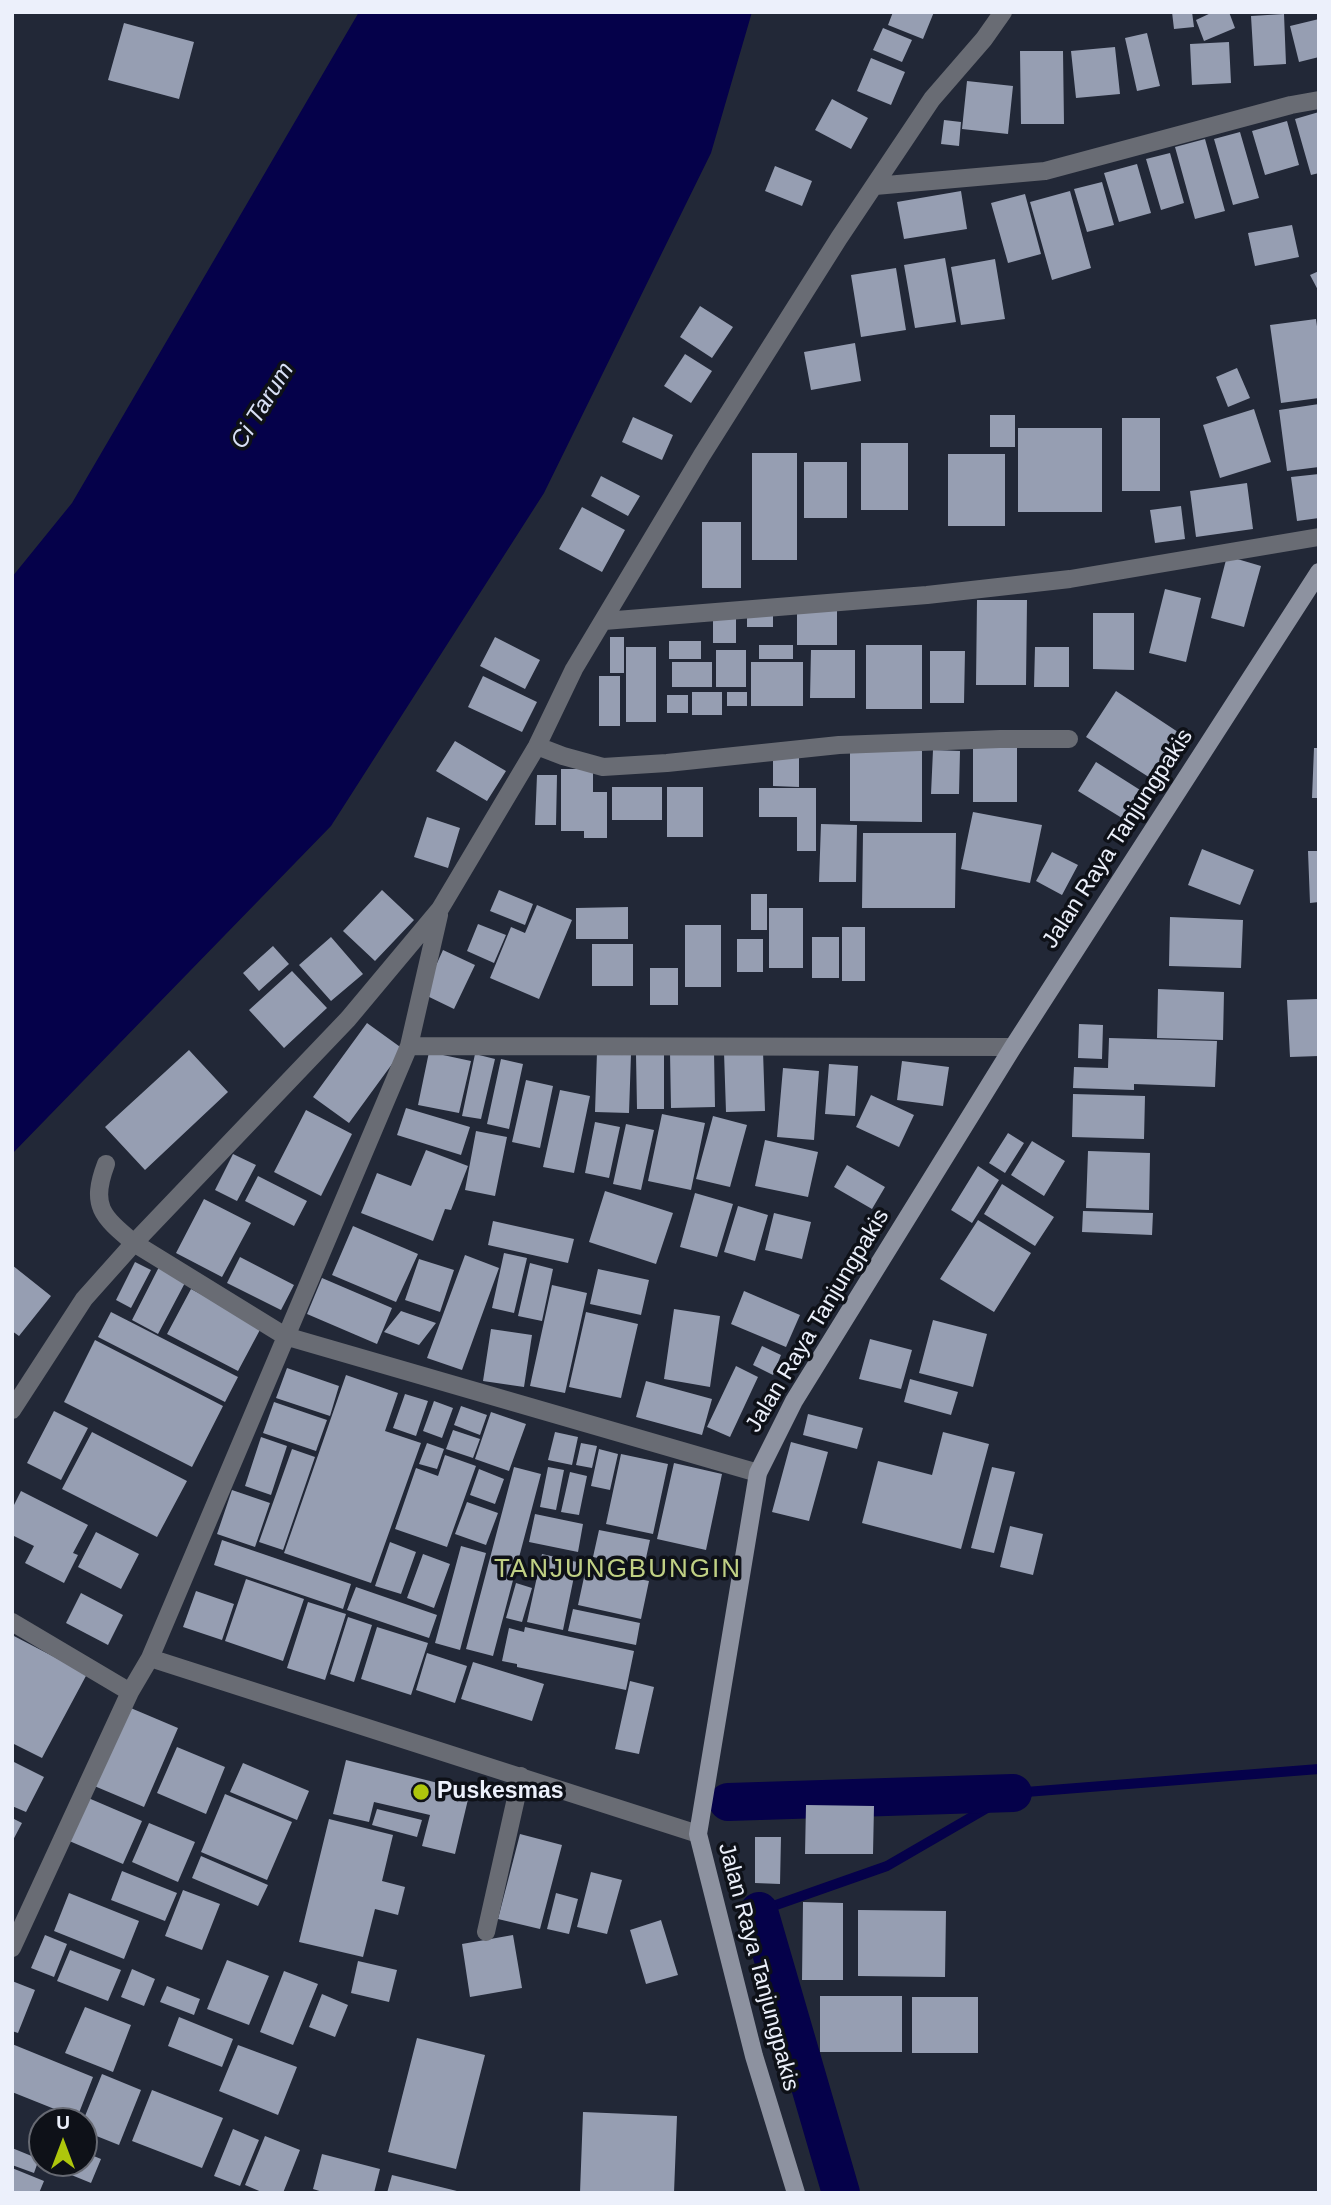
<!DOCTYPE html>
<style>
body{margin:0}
#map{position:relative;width:1331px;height:2205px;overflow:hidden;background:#222837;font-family:Helvetica,sans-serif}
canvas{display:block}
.frame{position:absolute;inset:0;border:14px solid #ecf0fb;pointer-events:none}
.north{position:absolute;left:28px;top:2107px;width:70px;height:70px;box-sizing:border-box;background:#0e1118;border:2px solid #676a73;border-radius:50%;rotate:0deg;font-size:19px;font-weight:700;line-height:28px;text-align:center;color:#ecf0fb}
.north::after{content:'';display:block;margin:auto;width:24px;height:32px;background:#aec60c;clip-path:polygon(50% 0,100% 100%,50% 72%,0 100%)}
</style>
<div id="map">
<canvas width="1331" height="2205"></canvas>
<div class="frame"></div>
<div class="north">U</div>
</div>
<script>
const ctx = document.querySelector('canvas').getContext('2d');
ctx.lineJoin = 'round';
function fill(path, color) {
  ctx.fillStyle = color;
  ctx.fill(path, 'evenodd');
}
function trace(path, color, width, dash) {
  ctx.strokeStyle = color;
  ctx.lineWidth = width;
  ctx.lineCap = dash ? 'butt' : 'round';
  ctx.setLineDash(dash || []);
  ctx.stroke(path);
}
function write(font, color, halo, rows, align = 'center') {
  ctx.font = font + ' Helvetica,sans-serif';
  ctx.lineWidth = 7;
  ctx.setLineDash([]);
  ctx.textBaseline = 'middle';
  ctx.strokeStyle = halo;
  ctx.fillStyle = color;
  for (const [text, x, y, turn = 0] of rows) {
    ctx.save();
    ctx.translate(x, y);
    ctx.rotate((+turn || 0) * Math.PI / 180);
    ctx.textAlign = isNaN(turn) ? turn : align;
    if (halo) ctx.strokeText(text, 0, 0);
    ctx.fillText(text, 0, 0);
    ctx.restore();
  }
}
fill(new Path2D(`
 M359 12H752L711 153 544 493 331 826 12 1154V577L72 503Z`), '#05014a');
trace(new Path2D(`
 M759 1911 887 1866 1013 1793 1319 1769`), '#05014a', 10);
trace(new Path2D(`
 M728 1802 1013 1793
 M759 1911 841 2193`), '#05014a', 38);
fill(new Path2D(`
 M893 12H934L923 39 888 25Z
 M1172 12H1192L1194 27 1174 29Z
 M1213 12H1229L1235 28 1204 41 1196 20Z
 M1284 14 1286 64 1254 66 1251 16Z
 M1319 19V57L1299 62 1290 26Z
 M124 23 194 42 179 99 108 80Z
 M883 28 912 40 902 62 873 50Z
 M1147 33 1160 86 1137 91 1125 38Z
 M1229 42 1231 83 1192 85 1190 44Z
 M1115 47 1120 94 1076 98 1071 51Z
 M1020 51H1063L1064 124H1021Z
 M871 58 905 72 891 105 857 91Z
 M967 81 1013 86 1008 134 962 129Z
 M832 99 868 118 851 149 815 130Z
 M1319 112V173L1311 175 1295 119Z
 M944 120 961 122 959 146 941 144Z
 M1287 121 1299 165 1265 175 1252 131Z
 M1240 132 1259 198 1233 205 1214 139Z
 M1205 139 1225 211 1195 219 1175 147Z
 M1170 153 1184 203 1161 210 1146 159Z
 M1137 164 1151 213 1119 222 1104 173Z
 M775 166 812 181 802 206 765 191Z
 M1102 182 1114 225 1087 232 1074 189Z
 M961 191 967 229 904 239 897 202Z
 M1070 191 1091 268 1052 280 1030 202Z
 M1025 194 1041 254 1008 263 991 203Z
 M1292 225 1299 257 1255 266 1248 233Z
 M945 258 956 322 915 328 904 265Z
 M995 259 1005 319 961 325 951 267Z
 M896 268 906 330 861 337 851 275Z
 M1319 271V292L1310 275Z
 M700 306 733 327 712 358 680 337Z
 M1316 319 1319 341V398L1281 403 1270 325Z
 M855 343 861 381 811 390 804 352Z
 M685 354 712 371 691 403 664 386Z
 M1237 368 1250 398 1228 407 1216 377Z
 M1319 404V467L1287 471 1279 410Z
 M1254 409 1271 462 1220 478 1203 425Z
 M990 415H1015V447H990Z
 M633 417 673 435 662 460 622 442Z
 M1122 418H1160V491H1122Z
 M1018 428H1102V512H1018Z
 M861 443H908V510H861Z
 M752 453H797V560H752Z
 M948 454H1005V526H948Z
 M804 462H847V518H804Z
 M1319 474V518L1297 521 1291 477Z
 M601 476 640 496 628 516 591 496Z
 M1247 483 1253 529 1196 537 1190 491Z
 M1181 506 1185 539 1155 543 1150 510Z
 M582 507 625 530 602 572 559 549Z
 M702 522H741V588H702Z
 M1227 556 1261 566 1244 627 1211 618Z
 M1165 589 1201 598 1186 662 1149 653Z
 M977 600H1027L1026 685H976Z
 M797 609H837V645H797Z
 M747 610H773V627H747Z
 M1093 613H1134V670L1093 669Z
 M713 614H736V643H713Z
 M495 637 540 660 525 689 480 666Z
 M610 637H624V673H610Z
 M669 641H701V659H669Z
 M759 645H793V659H759Z
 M866 645H922V709H866Z
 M626 647H656V722H626Z
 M1035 647H1069V687H1034Z
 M716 650H746V687H716Z
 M811 650H855V698H810Z
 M930 651H965L964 703H930Z
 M672 662H712V687H672Z
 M751 662H803V706H751Z
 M483 676 537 702 522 732 468 707Z
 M599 676H620V726H599Z
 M1116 691 1184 736 1155 781 1086 737Z
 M692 692H722V715H692Z
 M727 692H747V706H727Z
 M667 695H688V713H667Z
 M455 741 506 771 487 801 436 771Z
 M973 747H1017V802H973Z
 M1314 748H1319V798H1312Z
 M850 750 922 751V822L850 821Z
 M933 750 960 751 959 794H931Z
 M773 756H799V787L773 786Z
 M1096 762 1148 795 1130 823 1078 791Z
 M561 769H593V792H607V838H584V831H561Z
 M537 775H557L556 825H535Z
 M612 787H662V820H612Z
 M667 787H703V837H667Z
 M759 788H816V851H797V817H759Z
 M973 812 1042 825 1030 883 961 869Z
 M427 817 460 828 448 868 414 857Z
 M821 824 857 825 856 882H819Z
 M863 833H956L955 908H862Z
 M1202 849 1254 870 1240 905 1188 885Z
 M1308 851H1319V902L1310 903Z
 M1052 852 1078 865 1062 895 1036 881Z
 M382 890 414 920 375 961 343 931Z
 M499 890 533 904 525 925 490 911Z
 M751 894H767V930H751Z
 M537 905 572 920 539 999 490 978 511 927 525 933Z
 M628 907V939H576V908Z
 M769 908H803V968H769Z
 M1170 917 1243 920 1241 968 1169 966Z
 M478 924 506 935 494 963 467 951Z
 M685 925H721V987H685Z
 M842 927H865V981H842Z
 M331 937 363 974 331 1001 299 965Z
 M812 937H839V978H812Z
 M737 939H763V972H737Z
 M592 944H633V986H592Z
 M273 946 289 964 259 991 243 973Z
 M443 950 475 965 454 1009 423 994Z
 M650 968H678V1005H650Z
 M292 971 327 1008 284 1048 249 1010Z
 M1158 989 1224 992 1223 1040 1157 1038Z
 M1319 999V1056L1290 1057 1287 1000Z
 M367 1023 403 1049 349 1123 313 1097Z
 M1079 1024 1103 1025 1102 1059 1078 1058Z
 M1109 1038 1217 1041 1215 1087 1134 1084V1090L1073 1088 1074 1067 1108 1068Z
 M189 1050 228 1092 145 1170 105 1127Z
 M714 1051 715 1107 671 1108 670 1052Z
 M763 1051 765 1111 726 1112 724 1052Z
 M429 1052 471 1061 459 1113 418 1105Z
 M597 1052 631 1054 629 1113 595 1112Z
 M664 1053V1109H637L636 1054Z
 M475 1054 495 1059 481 1119 462 1116Z
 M501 1059 523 1064 509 1129 487 1124Z
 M902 1061 949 1067 943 1106 897 1100Z
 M829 1064 858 1066 855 1116 825 1114Z
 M783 1068 819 1071 814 1140 777 1137Z
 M526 1080 553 1086 540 1148 512 1142Z
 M560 1090 590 1096 574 1173 543 1167Z
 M1073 1094 1145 1096 1144 1139 1072 1137Z
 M871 1095 914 1115 899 1147 856 1127Z
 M406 1108 470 1127 461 1155 397 1135Z
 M306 1110 352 1134 321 1196 274 1172Z
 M662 1114 705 1123 691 1190 648 1181Z
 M713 1116 747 1125 730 1187 696 1179Z
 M595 1122 620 1127 609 1178 585 1173Z
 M626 1124 654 1130 641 1190 613 1184Z
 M476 1131 507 1137 495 1196 465 1190Z
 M1008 1133 1024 1143 1005 1173 989 1163Z
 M765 1140 818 1152 808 1197 755 1186Z
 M1032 1141 1065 1161 1044 1196 1011 1175Z
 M426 1150 468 1166 451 1210 445 1209 433 1241 361 1213 377 1173 411 1186Z
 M1088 1151 1150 1153 1149 1210 1086 1208Z
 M233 1154 256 1165 237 1201 215 1190Z
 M847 1165 885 1187 872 1209 834 1187Z
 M978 1166 999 1180 972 1223 951 1210Z
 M258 1176 307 1201 294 1226 245 1201Z
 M1002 1184 1054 1217 1035 1246 984 1214Z
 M605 1191 673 1213 656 1264 589 1242Z
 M695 1193 733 1204 717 1257 680 1247Z
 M204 1199 251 1223 222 1277 176 1253Z
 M738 1206 768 1215 755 1261 724 1252Z
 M1083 1211 1153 1213 1152 1235 1082 1232Z
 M774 1213 811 1222 802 1259 765 1250Z
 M978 1220 1031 1253 994 1312 940 1279Z
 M493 1221 574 1239 568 1263 488 1245Z
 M353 1226 418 1254 396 1302 332 1275Z
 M504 1253 527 1258 514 1313 492 1308Z
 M465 1255 499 1268 462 1370 427 1358Z
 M240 1257 294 1285 281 1310 227 1283Z
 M419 1259 454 1270 440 1312 405 1300Z
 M135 1262 151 1270 131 1308 116 1300Z
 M530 1263 553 1269 542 1321 518 1316Z
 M12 1265 51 1296 19 1336 12 1331Z
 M160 1265 187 1279 158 1334 132 1320Z
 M598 1269 649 1280 641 1315 590 1304Z
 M322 1278 392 1308 377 1344 307 1314Z
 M552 1285 587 1293 565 1393 530 1386Z
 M191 1289 262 1326 238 1371 167 1334Z
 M744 1291 800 1315 786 1347 731 1324Z
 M674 1309 720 1316 710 1387 664 1379Z
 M401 1311 436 1323 419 1345 384 1332Z
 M111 1312 238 1377 225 1402 98 1337Z
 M586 1312 638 1324 621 1398 569 1387Z
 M933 1320 987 1334 973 1387 919 1373Z
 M491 1329 532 1335 524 1387 483 1381Z
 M870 1339 912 1350 901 1389 859 1379Z
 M95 1340 223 1406 192 1467 64 1402Z
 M762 1346 781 1355 773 1375 753 1365Z
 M736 1366 758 1377 730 1437 707 1427Z
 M287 1368 339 1386 330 1416 276 1398Z
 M346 1375 398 1393 385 1431 421 1443 371 1583 284 1553Z
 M910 1379 958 1392 951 1415 904 1402Z
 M646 1381 712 1399 702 1435 636 1417Z
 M405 1394 428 1401 416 1436 393 1428Z
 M434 1401 453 1408 442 1438 423 1431Z
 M274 1402 327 1420 316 1451 263 1433Z
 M461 1406 487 1415 480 1435 454 1425Z
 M54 1411 88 1428 61 1480 27 1463Z
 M491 1412 526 1424 509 1471 475 1459Z
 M808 1414 863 1428 857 1449 803 1435Z
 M453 1430 480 1439 473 1458 446 1449Z
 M92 1432 187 1481 157 1537 62 1489Z
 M555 1432 578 1437 572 1465 548 1460Z
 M943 1432 989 1444 961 1549 862 1523 878 1461 932 1475Z
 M261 1437 287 1446 271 1495 245 1486Z
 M791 1442 828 1452 809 1521 772 1512Z
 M427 1443 444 1449 437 1469 419 1464Z
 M581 1443 597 1446 592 1468 576 1465Z
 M292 1449 315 1457 283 1550 259 1542Z
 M599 1449 618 1454 610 1490 591 1486Z
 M621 1454 668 1464 653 1534 606 1524Z
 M445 1455 476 1466 447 1547 395 1529 416 1468 438 1476Z
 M674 1463 722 1474 706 1550 657 1539Z
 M514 1467 541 1474 493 1656 466 1649Z
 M548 1467 564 1470 556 1510 540 1507Z
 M992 1467 1015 1472 994 1553 971 1548Z
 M479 1469 504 1479 495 1504 470 1495Z
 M570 1472 587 1476 579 1515 561 1512Z
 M232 1490 270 1503 255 1547 217 1534Z
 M21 1491 88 1525 73 1553 78 1555 64 1583 25 1563 34 1546 12 1535V1509Z
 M467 1502 498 1513 486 1545 455 1534Z
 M535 1514 583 1524 578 1552 529 1542Z
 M1010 1526 1043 1534 1033 1575 1000 1567Z
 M599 1530 650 1540 644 1567 593 1557Z
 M96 1532 139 1554 121 1589 78 1567Z
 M222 1540 351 1584 343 1609 214 1565Z
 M390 1542 416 1552 401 1594 375 1586Z
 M461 1546 486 1553 460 1650 435 1643Z
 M423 1554 450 1564 434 1608 407 1598Z
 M542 1554 577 1562 563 1630 527 1622Z
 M586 1568 649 1581 641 1619 578 1605Z
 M246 1579 304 1599 283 1661 225 1641Z
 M516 1583 532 1588 522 1622 506 1618Z
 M356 1587 437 1615 429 1638 347 1610Z
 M196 1591 234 1604 222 1640 183 1627Z
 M81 1593 123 1615 108 1645 66 1623Z
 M308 1602 346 1614 325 1680 287 1668Z
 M573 1609 640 1623 636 1645 568 1631Z
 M348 1617 372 1625 354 1682 330 1674Z
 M377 1627 428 1643 411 1695 361 1679Z
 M525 1627 634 1651 626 1690 517 1667V1664L502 1661 509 1628 524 1632Z
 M12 1635 87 1674 42 1758 12 1743Z
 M427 1653 467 1666 455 1703 416 1690Z
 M473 1662 544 1684 532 1721 461 1699Z
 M630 1681 654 1687 639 1754 615 1749Z
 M126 1706 178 1728 144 1807 92 1785Z
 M177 1747 225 1767 206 1814 157 1793Z
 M346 1760 470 1791 455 1854 422 1846 430 1815 374 1802 369 1822 333 1814Z
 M12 1761 44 1777 26 1812 12 1806Z
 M243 1763 309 1791 297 1820 230 1792Z
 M225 1794 292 1822 267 1880 201 1852Z
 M86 1797 142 1821 123 1864 67 1840Z
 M806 1805 874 1806 873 1854H805Z
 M377 1809 422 1820 417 1837 372 1825Z
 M12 1818 22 1823 12 1842Z
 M329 1819 393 1835 382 1881 405 1887 398 1915 375 1909 363 1957 299 1942Z
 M149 1823 195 1842 178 1882 132 1862Z
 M520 1834 562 1845 540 1929 498 1919Z
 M755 1837H781L780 1884 755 1883Z
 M201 1856 268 1885 258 1906 192 1878Z
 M122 1871 177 1893 165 1921 111 1900Z
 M591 1872 622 1880 607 1934 577 1927Z
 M183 1890 220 1904 202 1950 165 1936Z
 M69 1893 139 1921 124 1959 54 1931Z
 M556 1893 578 1899 569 1934 547 1929Z
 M803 1902 843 1903V1980H802Z
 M858 1910 946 1911 945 1977 858 1976Z
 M661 1920 678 1975 646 1984 630 1930Z
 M45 1935 67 1944 54 1977 31 1968Z
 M513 1935 522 1988 470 1997 462 1944Z
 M70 1950 121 1970 108 2001 57 1981Z
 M227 1960 269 1976 249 2025 207 2009Z
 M358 1961 397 1970 389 2002 351 1993Z
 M132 1969 155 1979 144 2006 121 1997Z
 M284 1971 318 1984 293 2045 260 2032Z
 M12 1981 35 1990 18 2033 12 2031Z
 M167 1986 200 1999 194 2015 160 2002Z
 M322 1994 348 2005 335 2037 309 2027Z
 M820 1996H902V2052H820Z
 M912 1997H978V2053H912Z
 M85 2007 131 2025 113 2072 65 2053Z
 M179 2017 233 2039 222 2067 168 2046Z
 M417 2038 485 2055 456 2169 388 2152Z
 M12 2044 93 2077 77 2118 12 2092Z
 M238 2045 297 2067 278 2115 219 2091Z
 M102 2074 141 2090 119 2145 84 2131 83 2121Z
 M152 2090 223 2118 202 2168 132 2141Z
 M583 2112 677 2116 674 2193H580Z
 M233 2129 259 2140 240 2186 214 2176Z
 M265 2136 300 2150 283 2193H264L245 2185Z
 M12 2148 39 2159 34 2173 12 2165Z
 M84 2152 101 2159 91 2183 42 2163H84Z
 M322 2154 380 2169 374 2193H326L313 2189Z
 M12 2168 44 2181 39 2193H12Z
 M392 2175 461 2192V2193H387Z`), '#969eb2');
trace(new Path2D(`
 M875 186 1045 171 1291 105 1319 100
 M604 621 927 595 1070 579 1319 537
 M537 746 563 756 603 767 667 763 839 745 1000 739H1069
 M409 1046 1013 1047
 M106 1164C90 1206 102 1216 134 1243L285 1336 758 1473
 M12 1410 84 1299 134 1243 348 1019 440 909 537 746 574 669 702 455 839 238 932 99 984 39 1003 12
 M12 1622 130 1692
 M150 1658 698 1834
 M486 1932 521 1776
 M12 1948 130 1692 150 1658 409 1046 439 915`), '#696c74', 18);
trace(new Path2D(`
 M796 2193 754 2056 698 1834 758 1473 794 1401 1013 1047 1319 572`), '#8d92a0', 18);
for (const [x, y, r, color] of [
 [421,1792,9,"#aec60c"]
]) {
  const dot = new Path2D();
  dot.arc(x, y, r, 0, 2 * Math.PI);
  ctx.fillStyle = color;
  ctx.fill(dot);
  trace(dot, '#0e1118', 2.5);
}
write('23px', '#ecf0fb', '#0e1118', [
 ["Jalan Raya Tanjungpakis",1118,839,-57],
 ["Jalan Raya Tanjungpakis",818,1321,-59],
 ["Jalan Raya Tanjungpakis",758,1967,75]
]);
write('bold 23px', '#ecf0fb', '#0e1118', [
 ["Puskesmas",437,1792]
], 'left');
write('italic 24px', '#d8e0f6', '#0e1118', [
 ["Ci Tarum",263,406,-58]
]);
ctx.letterSpacing = '2px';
write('26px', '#c0d084', '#0e1118', [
 ["TANJUNGBUNGIN",618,1570]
]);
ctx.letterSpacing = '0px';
</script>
